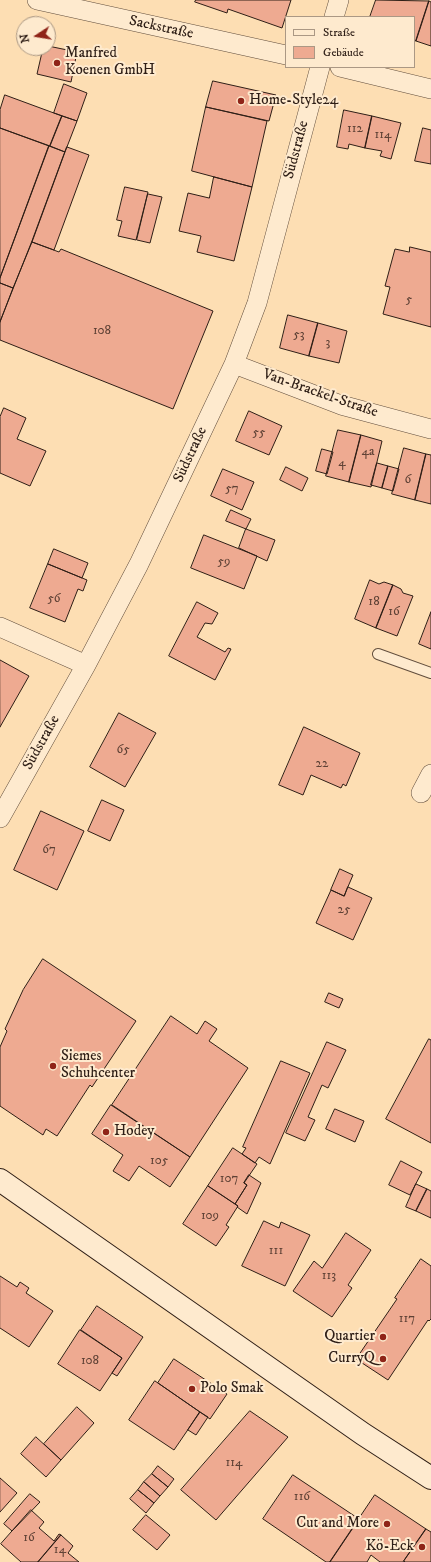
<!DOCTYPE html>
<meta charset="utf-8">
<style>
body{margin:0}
#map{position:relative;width:431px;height:1562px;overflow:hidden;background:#fddeb3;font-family:"IM FELL DW Pica",serif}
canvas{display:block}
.legend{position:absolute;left:285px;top:16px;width:130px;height:52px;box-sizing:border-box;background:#feeace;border:1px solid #ab9884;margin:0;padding:5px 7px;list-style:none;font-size:12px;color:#2e1e16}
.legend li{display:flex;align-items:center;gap:8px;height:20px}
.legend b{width:20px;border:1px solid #ab9884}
.north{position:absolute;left:16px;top:16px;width:40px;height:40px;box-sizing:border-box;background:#feeace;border:1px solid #ab9884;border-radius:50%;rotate:258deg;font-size:11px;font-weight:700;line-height:16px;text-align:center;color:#2e1e16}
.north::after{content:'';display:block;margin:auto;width:14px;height:18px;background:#8f2418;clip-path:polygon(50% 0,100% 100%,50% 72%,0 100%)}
</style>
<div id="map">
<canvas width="431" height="1562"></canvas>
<ul class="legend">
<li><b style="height:5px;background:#feeace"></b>Straße</li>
<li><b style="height:11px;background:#eeaa91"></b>Gebäude</li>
</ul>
<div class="north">N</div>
</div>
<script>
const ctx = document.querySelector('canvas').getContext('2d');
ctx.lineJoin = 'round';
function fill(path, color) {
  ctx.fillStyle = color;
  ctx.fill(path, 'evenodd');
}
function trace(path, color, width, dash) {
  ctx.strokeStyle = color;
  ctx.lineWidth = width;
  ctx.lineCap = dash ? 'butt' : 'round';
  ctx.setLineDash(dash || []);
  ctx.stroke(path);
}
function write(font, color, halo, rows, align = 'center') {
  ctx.font = font + ' "IM FELL DW Pica",serif';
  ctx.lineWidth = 4;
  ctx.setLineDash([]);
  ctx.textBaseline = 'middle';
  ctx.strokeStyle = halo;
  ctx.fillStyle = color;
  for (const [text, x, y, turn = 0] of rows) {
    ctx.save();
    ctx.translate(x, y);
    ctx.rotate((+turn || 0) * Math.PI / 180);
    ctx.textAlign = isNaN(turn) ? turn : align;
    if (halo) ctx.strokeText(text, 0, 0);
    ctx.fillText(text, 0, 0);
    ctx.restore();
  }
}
const building = new Path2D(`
 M196 0H291L282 28 228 9 227 13 195 2Z
 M376 0 429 1 416 41 414 40V17H370Z
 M429 1 431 2V46L416 41Z
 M48 46 77 52 71 82 37 74 43 48H48Z
 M213 81 276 95 269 121 206 107Z
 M64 84 87 93 77 121 54 113Z
 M5 95 62 116 50 146 0 128V110Z
 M206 107 267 121 252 187 192 171Z
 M344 110 372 116 365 148 349 144 348 149 337 147Z
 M62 116 77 121 65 152 50 146Z
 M372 116 401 123 391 159 380 156 382 151 365 148Z
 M0 128 49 146 0 278Z
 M423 128 431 130V164L415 161Z
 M49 146 65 152 32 242 13 288 0 283V278Z
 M67 147 89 155 54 250 32 242Z
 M214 177 252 187 234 261 197 252 201 236 179 231 188 193 209 198Z
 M125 187 148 192 136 240 118 236 122 221 117 220Z
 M148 194 162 197 150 243 137 240Z
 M32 242 59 252 61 249 213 311 173 409 0 340V322Z
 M410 247 431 252V327L383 314 390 287 385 286 395 249 409 252Z
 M0 283 13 288 0 322Z
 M288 315 318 323 309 356 280 348Z
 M318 323 347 331 339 363 309 356Z
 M4 408 26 418 17 439 46 451 30 486 0 473V417Z
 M249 411 282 426 269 455 236 441Z
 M338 430 361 435 349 482 326 476Z
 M361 435 382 441 371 487 349 482Z
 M404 448 426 454 415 500 392 494Z
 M322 449 333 452 327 474 316 471Z
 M426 454 431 455V504L415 500Z
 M377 463 388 466 382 488 371 485Z
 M388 466 399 469 393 491 382 488Z
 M286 467 308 478 302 491 280 480Z
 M223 469 254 482 242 510 211 496Z
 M231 510 251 519 246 529 226 521Z
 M246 529 275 540 267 561 239 548Z
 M204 535 257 556 244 589 191 568Z
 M54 549 88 563 82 578 48 564Z
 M48 564 87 580 83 591 78 589 65 622 30 608Z
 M370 580 379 584 384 582 393 585 376 628 355 619Z
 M393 585 401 589 403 593 413 596 397 636 376 628Z
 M197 602 218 613 212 624 205 623 197 637 225 652 228 648 231 649 215 680 169 656Z
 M431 612V649L419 644Z
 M0 660 29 676 0 727Z
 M119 713 156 733 125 787 90 767Z
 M304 727 360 753 346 786 343 784 341 788 311 775 303 795 279 785Z
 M102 800 124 810 110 841 88 831Z
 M41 811 84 831 57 890 14 870Z
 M340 869 353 875 344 896 331 890Z
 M348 887 372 898 353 940 316 923 331 890 344 896Z
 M43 959 136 1021 92 1087 90 1085 57 1136 46 1129 43 1135 0 1106V1047L7 1031 5 1029 23 990Z
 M329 993 343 999 339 1008 325 1002Z
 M171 1016 197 1034 205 1021 217 1029 209 1041 248 1068 190 1157 112 1105Z
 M429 1039 431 1040V1143L386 1119Z
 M327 1042 346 1050 328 1088 322 1085 308 1117 315 1120 305 1141 286 1133Z
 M281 1061 310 1073 270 1164 259 1157 255 1163 242 1154 246 1148 243 1147Z
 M111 1105 190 1157 170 1187 139 1166 129 1181 113 1171 123 1155 92 1134Z
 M335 1109 364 1121 355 1142 326 1129Z
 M233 1148 257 1164 244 1183 247 1185 235 1204 208 1186Z
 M401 1161 422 1172 410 1195 389 1185Z
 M249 1175 261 1183 247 1214 237 1207 238 1206 235 1204 247 1185 244 1183Z
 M416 1184 427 1189 416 1211 406 1207Z
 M208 1186 238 1206 226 1225 229 1227 216 1246 183 1224Z
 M427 1189 431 1191V1218L416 1211Z
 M264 1221 279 1228 281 1222 310 1235 285 1286 242 1266Z
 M346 1233 371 1250 348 1285 352 1288 332 1317 293 1291 314 1261 322 1268Z
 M421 1259 431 1266V1319L429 1321 428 1320 388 1380 356 1359 397 1299 395 1298Z
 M0 1276 17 1287 20 1282 29 1288 26 1293 53 1311 29 1347 0 1328Z
 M97 1306 143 1337 117 1376 112 1373 122 1358 81 1330Z
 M80 1330 122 1358 100 1391 58 1364Z
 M174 1359 227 1394 210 1419 158 1383Z
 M155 1381 200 1412 174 1450 129 1420Z
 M77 1407 94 1423 61 1460 44 1444Z
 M250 1411 288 1437 216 1520 181 1490Z
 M200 1412 208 1417 196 1435 188 1430Z
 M36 1437 61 1460 46 1477 21 1454Z
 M158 1466 174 1479 168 1487 152 1474Z
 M152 1474 168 1487 160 1496 144 1482Z
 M293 1475 359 1519 330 1562H326L263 1519Z
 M0 1478 17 1493 0 1512Z
 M144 1482 160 1496 154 1503 138 1490Z
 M138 1490 154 1503 146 1513 130 1499Z
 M30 1494 40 1502 12 1531 4 1524Z
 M375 1495 426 1529 403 1562H380L371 1555 367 1562H330Z
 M31 1510 44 1522 39 1528 54 1541 59 1534 61 1535 38 1562H21L1 1544Z
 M146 1515 170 1535 157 1550 133 1530Z
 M426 1529 431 1532V1562H405L404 1561Z
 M61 1535 73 1546 68 1553 79 1562H38Z`);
fill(building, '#eeaa91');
trace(building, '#2e1e16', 1);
const service = new Path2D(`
 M378 654 431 673`);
const minor = new Path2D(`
 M37 0 286 55
 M334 17 339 0
 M340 67 431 89
 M234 364 341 405 431 429
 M0 627 86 665
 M421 793 431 774
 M0 818 86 665 139 564 234 364 257 303 320 67`);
const secondary = new Path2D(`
 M0 1180 363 1434 431 1478`);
trace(service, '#624e3d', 12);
trace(minor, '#624e3d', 20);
trace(secondary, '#2e1e16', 24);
trace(service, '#feeace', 10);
trace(minor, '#feeace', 19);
trace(secondary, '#feeace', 22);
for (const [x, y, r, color] of [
 [57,63,4,"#8f2418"],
 [241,101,4,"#8f2418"],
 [53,1066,4,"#8f2418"],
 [106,1132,4,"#8f2418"],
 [383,1337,4,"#8f2418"],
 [383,1359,4,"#8f2418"],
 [192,1389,4,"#8f2418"],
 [387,1524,4,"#8f2418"],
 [422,1547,4,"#8f2418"]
]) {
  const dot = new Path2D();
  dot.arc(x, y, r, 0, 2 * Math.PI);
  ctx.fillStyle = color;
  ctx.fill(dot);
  trace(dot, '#feeace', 1.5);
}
write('13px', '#5e4135', null, [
 ["112",355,129],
 ["114",383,135],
 ["5",409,300],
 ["108",102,331],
 ["53",299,335],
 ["3",328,343],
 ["55",259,433],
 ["4a",368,452],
 ["4",342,463],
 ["6",408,480],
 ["57",232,489],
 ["59",224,562],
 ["56",54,599],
 ["18",374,602],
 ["16",394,612],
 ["65",123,750],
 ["22",322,764],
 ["67",49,850],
 ["25",344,910],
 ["105",159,1161],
 ["107",229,1179],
 ["109",210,1216],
 ["111",276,1251],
 ["113",329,1276],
 ["117",407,1319],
 ["108",90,1361],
 ["114",234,1463],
 ["116",302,1497],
 ["16",29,1538],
 ["14",60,1550]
]);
write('15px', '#2e1e16', '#feeace', [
 ["Sackstraße",161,28,12],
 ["Südstraße",297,150,-75],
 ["Van-Brackel-Straße",320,394,19],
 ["Südstraße",191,455,-65],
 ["Südstraße",42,743,-61]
]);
write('15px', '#2e1e16', '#feeace', [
 ["Manfred",65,54],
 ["Koenen GmbH",65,71],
 ["Home-Style24",249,101],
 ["Siemes",61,1057],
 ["Schuhcenter",61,1074],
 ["Hodey",114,1132],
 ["Quartier",375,1337,"right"],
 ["CurryQ",375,1359,"right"],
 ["Polo Smak",200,1389],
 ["Cut and More",379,1524,"right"],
 ["Kö-Eck",414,1547,"right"]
], 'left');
</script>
